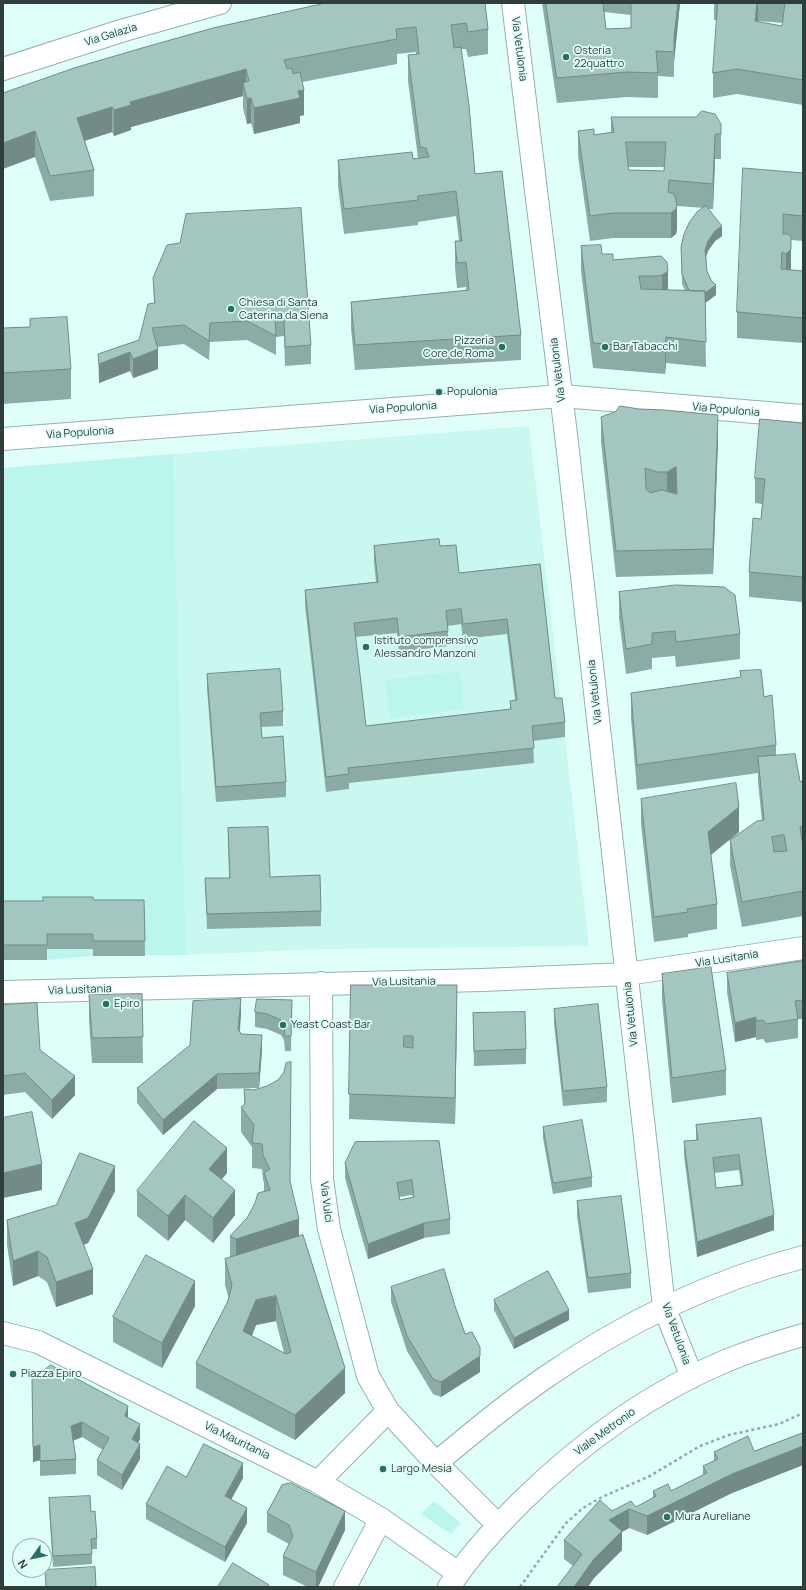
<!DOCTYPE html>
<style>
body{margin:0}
#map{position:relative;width:806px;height:1590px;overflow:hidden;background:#e1fff9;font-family:Manrope,sans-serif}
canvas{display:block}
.frame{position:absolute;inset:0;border:4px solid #2f3e3b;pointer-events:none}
.north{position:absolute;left:12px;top:1538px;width:40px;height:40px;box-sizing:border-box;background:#e1fff9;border:1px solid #9ab2ad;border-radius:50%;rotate:237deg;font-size:11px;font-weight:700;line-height:16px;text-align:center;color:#2f3e3b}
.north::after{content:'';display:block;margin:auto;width:14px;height:18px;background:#287066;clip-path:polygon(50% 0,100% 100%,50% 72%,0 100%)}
</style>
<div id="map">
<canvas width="806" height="1590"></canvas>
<div class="frame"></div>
<div class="north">N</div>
</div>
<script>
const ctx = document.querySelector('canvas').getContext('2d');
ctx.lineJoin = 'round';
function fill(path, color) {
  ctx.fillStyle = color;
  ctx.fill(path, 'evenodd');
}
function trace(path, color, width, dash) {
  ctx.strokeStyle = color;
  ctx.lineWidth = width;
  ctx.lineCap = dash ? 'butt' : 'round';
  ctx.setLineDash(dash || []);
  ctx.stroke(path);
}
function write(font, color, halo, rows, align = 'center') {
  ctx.font = font + ' Manrope,sans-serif';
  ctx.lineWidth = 3.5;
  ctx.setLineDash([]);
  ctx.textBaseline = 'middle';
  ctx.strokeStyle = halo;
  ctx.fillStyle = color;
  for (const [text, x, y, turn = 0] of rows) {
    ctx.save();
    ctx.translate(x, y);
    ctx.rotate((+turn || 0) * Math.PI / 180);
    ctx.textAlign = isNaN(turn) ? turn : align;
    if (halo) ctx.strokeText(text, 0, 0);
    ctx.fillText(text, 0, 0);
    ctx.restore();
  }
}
fill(new Path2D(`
 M529 426 589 946 323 949 186 955 173 454Z`), '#c8f8ef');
fill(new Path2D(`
 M173 454 186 955 93 956 47 960H3V468Z
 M460 671 464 709 390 718 385 680Z
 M434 1501 461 1523 451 1534 421 1514Z`), '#baf6ec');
const street = new Path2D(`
 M513 3 567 443 664 1307 692 1377
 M3 69 121 31 220 3
 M321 983 322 1179 329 1229 368 1376 388 1411 436 1463 498 1525
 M3 992 482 980 627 974 803 948
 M3 1333 38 1342 318 1482 381 1519 458 1573
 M436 1463C472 1433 508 1403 546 1377 624 1323 711 1281 803 1257
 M318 1482 388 1411
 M345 1587 381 1519
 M449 1587C469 1556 495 1528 521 1502 581 1443 651 1392 728 1360 753 1350 778 1342 803 1335`);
const secondary = new Path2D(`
 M3 439 562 396 803 416`);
trace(street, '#91b4ae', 24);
trace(secondary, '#91b4ae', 24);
trace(new Path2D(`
 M520 1587 566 1523 583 1508 602 1497 650 1476 700 1446 729 1435 779 1424 803 1413`), '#92a9a5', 2.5, [3, 3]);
trace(street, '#fff', 22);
trace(secondary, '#fff', 22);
fill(new Path2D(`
 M485 3 488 29V54L468 57 466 49H461L475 174 521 335V360L355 370 351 328V302L466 291V287L457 288 455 267V241H459L456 216 418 222V225L344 234 338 186V160L418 158 408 81V55H416V52L397 54V64L302 82 304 115 300 116V123L254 134 251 123 247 124 243 108V96L131 127V130L114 136 112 132 85 141 94 170V196L50 201 35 157 3 93Z
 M542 3H680L674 62V77L658 76V98L627 97 557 103ZM604 12 631 15V28L606 29Z
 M714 3H803V105L737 94 713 98V73L717 20H714ZM758 21 783 23 782 26 758 22Z
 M611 117 721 124V159H715L713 209H708L722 236 715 241 708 251 706 258 707 271 716 295 705 303 706 367 666 363 665 374 593 368 581 271V246L613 260 661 256 668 290H685L682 284 681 247 704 208 677 206V229L676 234 671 238H613L590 241 578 156V131L594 135 611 132ZM629 167H665L664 171 629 170Z
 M803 173V241L791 240V270L803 271V343L737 338V312Z
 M186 214 311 345V364L285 366 284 336 276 337V355L247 340 210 342 209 360 184 344 157 347 158 369 133 378 130 371 99 383 98 354 139 340 154 303 153 278 180 243Z
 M30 319 71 369V399L3 404V328L30 327Z
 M601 417 718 440 713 574 616 577 601 442Z
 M803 423V602L749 597V572L761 519 762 504 755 503V478Z
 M374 546H440L459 573 540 564 555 698 565 722V737L533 741 534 763 349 783V789L326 792 305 605V590L376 582 374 561ZM461 624 463 639 507 634 515 700 510 701V709L366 726 355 637 397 633 399 652 448 646V626Z
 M619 592 740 634V659L676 667 675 656 652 658V669L626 674 619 618Z
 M207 674 283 711V726L261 727 262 738 286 782V797L216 802 207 689Z
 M631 693 764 697 776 745V755L800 781 803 782V916L742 927 730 865V840L762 821 758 782V773L637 790 631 718Z
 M641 799 739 832 711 855 717 904V929L688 934V937L654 942 641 824Z
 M228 828 270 877 321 911V926L207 929 205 878H229Z
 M94 900H144L145 956H93V949H47V960H3V901H43Z
 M803 961V1019H798V1038L766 1043 763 1039 756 1040V1037L735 1042 727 992V973Z
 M662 974 726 1070V1095L672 1103 662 1000Z
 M351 985 457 1011 455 1124 349 1119Z
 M142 994 143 1063H92L89 1021V995Z
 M292 1000 291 1051H285L284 1040 281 1035 267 1029 255 1027V1012Z
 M3 1005 40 1050 75 1095 52 1119 25 1092 3 1095Z
 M554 1009 607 1087V1102L563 1106 554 1024Z
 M241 1014 240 1031 241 1034 262 1050 259 1088 217 1089 163 1135 137 1103V1088Z
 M473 1028 526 1049V1064L474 1066Z
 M244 1089 290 1182 299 1236 345 1393 295 1440 196 1388V1363L228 1301 229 1299 225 1285V1259L230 1258V1236L247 1218 264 1191V1182L263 1180 262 1169 252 1168V1147L241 1132V1107L244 1105ZM276 1321 284 1353 252 1336 256 1325Z
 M761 1118 774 1230 697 1257 684 1156V1141L696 1140V1125ZM739 1170 741 1185 716 1188 714 1173Z
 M543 1127 592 1177V1187L553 1194 543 1138Z
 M439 1141 450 1219V1234L424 1238 368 1259 345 1178V1163ZM412 1195 413 1197 400 1200 399 1197Z
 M227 1173 222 1179 235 1215 213 1243 185 1220 168 1241 137 1216V1191Z
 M115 1191 88 1243 84 1245 93 1294 56 1307 47 1282 38 1276 13 1286 7 1245V1220Z
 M577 1201 631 1273V1288L588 1293 577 1216Z
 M391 1287 455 1306 480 1372 441 1397 433 1394 407 1351 391 1302Z
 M494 1300 569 1320 514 1349 494 1310Z
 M195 1306 162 1368 113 1342V1317Z
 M32 1395 128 1418 140 1439 138 1443 140 1459 122 1490 97 1475V1460L103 1450 82 1437 73 1441 76 1459V1474L40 1476V1460L33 1462Z
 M803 1433V1465L732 1493 647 1535 629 1528 622 1532V1550L594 1578 588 1587H557L573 1566 564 1559V1540L612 1511 636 1507 653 1498V1491H671L703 1475V1466L714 1461V1452L754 1451Z
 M186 1477 243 1478 231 1499 247 1523 225 1562 146 1519V1504Z
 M49 1498 91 1512 97 1538V1549H92V1564L53 1567 49 1509Z
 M267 1513 345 1530 318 1587H308L283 1575V1556L289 1544 267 1532Z`), '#8caba5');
fill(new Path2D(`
 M678 3H680L674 62V77V37Z
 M757 3H758V21L755 46V21Z
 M246 69V95L243 83V96L131 127V130L114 136V110L130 102Z
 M304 90V115L300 116V123L254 134V108L298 91Z
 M251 98V123L247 124V99Z
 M112 107V132L77 143V118Z
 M35 131V157L3 169V143Z
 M715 134V159L713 209V184Z
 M677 204V229L676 234 671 238V213Z
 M722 226V236L715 241 708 251 705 260V250L708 241 715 231Z
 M791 237V274L786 279V254Z
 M668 271V297L662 300V275Z
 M716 285V295L697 309V299Z
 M666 337V363L665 374V349Z
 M158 349V369L133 378V359Z
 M130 352V371L99 383V364Z
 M718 415V440L713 574V549Z
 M676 467V492L667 497V472Z
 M739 807V832L708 857V832Z
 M457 985V1011L455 1124V1098Z
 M241 999V1014L238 1044V1029Z
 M756 1017V1037L735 1042V1023Z
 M262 1035V1050L259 1088V1073Z
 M217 1074V1089L163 1135V1120Z
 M75 1076V1095L52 1119V1100Z
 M227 1148V1173L209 1194V1169Z
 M42 1164V1190L3 1198V1173Z
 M115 1166V1191L88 1243 75 1248V1223Z
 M235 1190V1215L213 1243V1218Z
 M185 1195V1220L168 1241V1216Z
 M774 1215V1230L697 1257V1242Z
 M299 1219V1244L236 1265V1239Z
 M424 1223V1238L368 1259V1244Z
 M38 1251V1276L13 1286V1261Z
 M93 1269V1294L56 1307V1282Z
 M195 1281V1306L162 1368V1343Z
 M276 1296V1321L256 1325 243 1356V1331L256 1300Z
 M569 1310V1320L514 1349V1338Z
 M480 1356V1372L441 1397V1382Z
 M345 1368V1393L295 1440V1415Z
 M128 1406V1421L125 1416Z
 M82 1422V1437L71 1441V1426Z
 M140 1424V1439L132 1454V1439Z
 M140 1444V1459L122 1490V1475Z
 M40 1445V1460L33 1462V1447Z
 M803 1446V1465L732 1493 647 1535V1516L732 1474Z
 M243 1463V1478L225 1511V1496Z
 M247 1508V1523L225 1562V1547Z
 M629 1509V1528L622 1532V1550L594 1578 588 1587H574L609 1520Z
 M345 1511V1530L318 1587H316V1572Z`), '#728b86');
const building = new Path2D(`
 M326 3H485L488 29 468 32 466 23 451 25 454 48 461 47 469 105 475 174 502 171 521 335 355 345 351 302 469 290 466 262 457 263 455 241H462L456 191 418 196V200L344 209 338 160 412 152 413 159 429 157 426 148 420 147 408 55 419 54 416 27 396 29 397 39 284 60 287 69 292 68 293 74 300 72 304 90 298 91 300 98 254 108 251 98 247 99 243 83 249 81 246 69 130 102 131 105 114 110 112 107 77 118 94 170 50 176 35 131 3 143V93L74 68 142 48 213 28Z
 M546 3H603L606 29 631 28V3H678L674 37V52L656 51 658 73 627 72 557 78Z
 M718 3H757L755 21 782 26 785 3H803V80L737 69 713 73Z
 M702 111 715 114 721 124V134H715L713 184 669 180 668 192 674 194 677 204 676 209 671 213H613L590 216 578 131 594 129V135L614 132 611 117H696ZM626 142H666L664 171 629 170Z
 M743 168 803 173V216L783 214V234H788L791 237V249L786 254 782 252 781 269 803 271V318L737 312Z
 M706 206 722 226 715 231 708 241 705 250 707 271 711 280 716 285 705 293V291H690L689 290 682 274 681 247 684 234 689 223 697 212Z
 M301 208 311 345 285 347 284 317 275 318 276 336 247 321 210 323 209 341 184 325 152 328 158 349 133 359 130 352 99 364 98 354 139 340 148 304 155 303 153 278 167 245 180 243 186 214Z
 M601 245 602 254H613V260L661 256 667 262 668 271 662 275 656 276H639L641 289 705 291 706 342 666 337 665 349 593 343 581 246Z
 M67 317 71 369 3 373V328L30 327V319Z
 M620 406 639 409 664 410 718 415 713 549 616 551 601 417 615 412ZM676 467 677 494 662 490 650 493 646 489 645 468 657 472H667Z
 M760 419 803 423V577L749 572 753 518 761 519 765 479 755 478Z
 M439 539 440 546 456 545 459 573 540 564 555 698H562L565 722 532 726 534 748 348 768 349 774 326 777 305 590 378 582 374 546ZM461 609 463 624 507 619 517 700 510 701 511 709 366 726 354 623 397 618 399 637 448 631 446 611Z
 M676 585 724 587 735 595 740 634 676 642 675 631 652 633V644L626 649 619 592Z
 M280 669 283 711 260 713 262 738 283 736 286 782 216 787 207 674Z
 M761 670 764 697 772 695 776 745 637 765 631 693 741 677 740 671Z
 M795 754 800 781 803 782V826L800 827 802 841H803V891L742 902 730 840 757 821 764 820 758 757ZM784 835 787 851 774 852 772 837Z
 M736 783 739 807 708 832 717 904 687 909 688 912 654 917 641 799Z
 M268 827 270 877 320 875 321 911 207 914 205 878H230L228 828Z
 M43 897H93L94 900H144L145 941H93V934H47V945H3V901H43Z
 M803 961V1000L795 1001 798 1019 766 1024 763 1020 756 1021V1017L735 1023 727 973Z
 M711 967 726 1070 672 1078 662 974Z
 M351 985H457L455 1098 349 1094ZM404 1036H413V1048L404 1047Z
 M142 994 143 1037 92 1038 89 995Z
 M241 999 238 1029 241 1034 262 1035 259 1073 217 1074 163 1120 137 1088 190 1045 193 1001Z
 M257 999 292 1000 291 1036H285L284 1025 281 1020 267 1014 255 1012Z
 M37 1003 40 1050 75 1076 52 1100 25 1073 3 1076V1005Z
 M598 1004 607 1087 563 1091 554 1009Z
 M525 1012 526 1049 474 1051 473 1013Z
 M291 1062 290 1181 299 1219 236 1239 230 1236 247 1218 255 1203 258 1193 270 1190 264 1173 270 1169 263 1155 262 1144 252 1143 254 1125 241 1107 245 1104 244 1089 254 1090 267 1086 278 1080 284 1072 286 1063Z
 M32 1112 42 1164 3 1173V1118Z
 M761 1118 774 1215 697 1242 684 1141 698 1140 696 1125ZM739 1155 743 1185 716 1188 713 1158Z
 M582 1120 592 1177 553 1183 543 1127Z
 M194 1121 227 1148 209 1169 235 1190 213 1218 185 1195 168 1216 137 1191Z
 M439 1141 450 1219 424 1223 368 1244 345 1163 355 1142ZM412 1180 414 1197 400 1200 397 1183Z
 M80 1153 115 1166 88 1218 75 1223 93 1269 56 1282 47 1257 38 1251 13 1261 7 1220 56 1205Z
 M621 1196 631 1273 588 1278 577 1201Z
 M303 1235 345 1368 295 1415 196 1363 228 1301 232 1285 225 1259ZM276 1296 291 1352 286 1354 243 1331 256 1300Z
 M146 1255 195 1281 162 1343 113 1317Z
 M444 1269 455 1306 465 1334 472 1332 480 1347V1356L441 1382 433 1379 407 1336 391 1287Z
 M548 1271 569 1310 514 1338 494 1300Z
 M51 1365 128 1406 125 1416 140 1424 132 1439 140 1444 122 1475 97 1460 109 1438 82 1422 71 1426 76 1459 40 1461V1445L33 1447 32 1380Z
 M803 1433V1446L732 1474 647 1516 629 1509 609 1520 622 1531 594 1559 574 1587H557L582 1554 564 1540 600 1500 612 1511 631 1501 636 1507 656 1496 653 1491 668 1484 671 1491 707 1473 703 1466 718 1459 714 1452 748 1436 754 1451Z
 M204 1444 243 1463 225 1496 247 1508 225 1547 146 1504 167 1466 186 1477Z
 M291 1483 345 1511 316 1572 283 1556 293 1536 289 1525 267 1513 282 1485Z
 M90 1496 91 1512 95 1511 97 1538 91 1539 92 1554 53 1556 49 1498Z
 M233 1563 269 1585 267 1587H218Z
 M95 1567 96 1587H46L45 1570Z`);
fill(building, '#a3c7c0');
trace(building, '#728b86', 1);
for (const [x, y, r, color] of [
 [566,57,4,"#287066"],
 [231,309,4,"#287066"],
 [502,347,4,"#287066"],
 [605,347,4,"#287066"],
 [439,392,4,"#287066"],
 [366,647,4,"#287066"],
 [106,1004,4,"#287066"],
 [283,1025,4,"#287066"],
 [13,1374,4,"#287066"],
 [383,1469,4,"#287066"],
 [667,1517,4,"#287066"]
]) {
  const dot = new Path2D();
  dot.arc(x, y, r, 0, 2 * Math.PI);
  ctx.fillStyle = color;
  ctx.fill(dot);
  trace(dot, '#e1fff9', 1.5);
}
write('11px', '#2f3e3b', '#e1fff9', [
 ["Via Galazia",111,35,-17],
 ["Via Vetulonia",519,49,83],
 ["Via Vetulonia",558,370,-97],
 ["Via Populonia",403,408,-4],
 ["Via Populonia",726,410,5],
 ["Via Populonia",80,433,-4],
 ["Via Vetulonia",595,692,-96],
 ["Via Lusitania",727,959,-9],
 ["Via Lusitania",404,982,-1],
 ["Via Lusitania",80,990,-2],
 ["Via Vetulonia",631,1014,-96],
 ["Via Vulci",326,1202,83],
 ["Via Vetulonia",676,1334,70],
 ["Viale Metronio",605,1432,-36],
 ["Via Mauritania",237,1441,26]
]);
write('11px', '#2f3e3b', '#e1fff9', [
 ["Osteria",574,51],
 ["22quattro",574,64],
 ["Chiesa di Santa",239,303],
 ["Caterina da Siena",239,316],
 ["Pizzeria",494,341,"right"],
 ["Core de Roma",494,354,"right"],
 ["Bar Tabacchi",613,347],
 ["Populonia",447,392],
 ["Istituto comprensivo",374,641],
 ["Alessandro Manzoni",374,654],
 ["Epiro",114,1004],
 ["Yeast Coast Bar",291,1025],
 ["Piazza Epiro",21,1374],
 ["Largo Mesia",391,1469],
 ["Mura Aureliane",675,1517]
], 'left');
</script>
